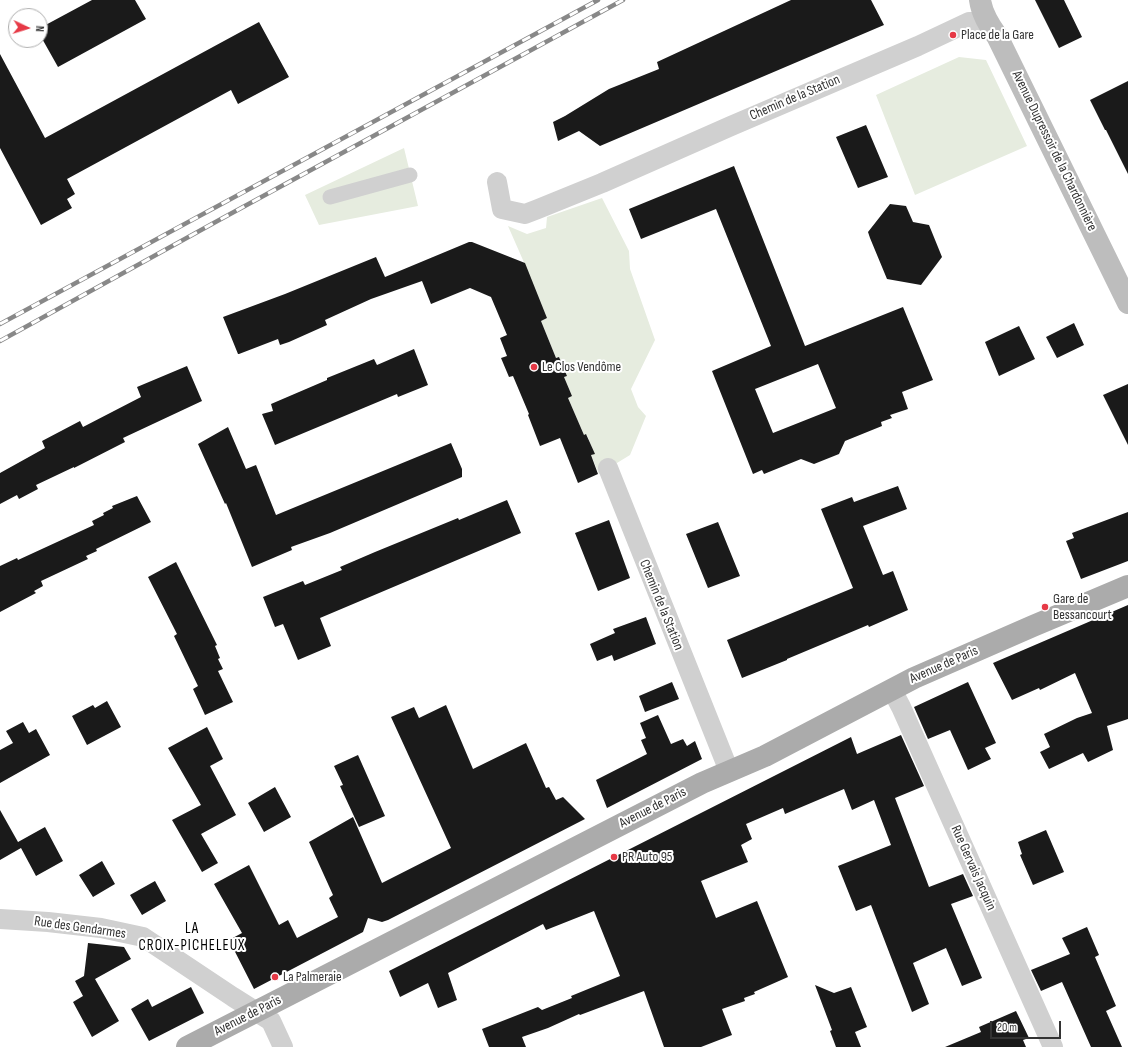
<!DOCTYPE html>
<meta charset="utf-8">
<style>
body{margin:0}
#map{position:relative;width:1128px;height:1047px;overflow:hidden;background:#fff;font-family:"Sofia Sans Condensed",sans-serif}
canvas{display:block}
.north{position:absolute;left:8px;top:8px;width:40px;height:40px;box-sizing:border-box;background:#fff;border:1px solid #adadad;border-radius:50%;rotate:94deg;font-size:11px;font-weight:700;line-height:16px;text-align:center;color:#333}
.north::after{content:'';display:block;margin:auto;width:14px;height:18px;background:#e63946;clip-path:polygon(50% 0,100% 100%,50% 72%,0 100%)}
.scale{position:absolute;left:990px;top:1021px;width:71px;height:18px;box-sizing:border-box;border:2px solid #333;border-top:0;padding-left:5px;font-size:12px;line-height:14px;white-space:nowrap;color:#333;-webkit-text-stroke:3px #fff;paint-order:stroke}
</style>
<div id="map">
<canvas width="1128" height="1047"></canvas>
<div class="north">N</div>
<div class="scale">20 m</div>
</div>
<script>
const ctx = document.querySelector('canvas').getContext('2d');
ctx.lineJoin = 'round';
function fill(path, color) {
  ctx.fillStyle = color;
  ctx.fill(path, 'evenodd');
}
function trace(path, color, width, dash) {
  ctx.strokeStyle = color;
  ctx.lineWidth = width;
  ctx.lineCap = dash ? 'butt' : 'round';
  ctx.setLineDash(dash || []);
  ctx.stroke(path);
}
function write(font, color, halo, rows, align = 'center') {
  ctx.font = font + ' "Sofia Sans Condensed",sans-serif';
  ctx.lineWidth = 4;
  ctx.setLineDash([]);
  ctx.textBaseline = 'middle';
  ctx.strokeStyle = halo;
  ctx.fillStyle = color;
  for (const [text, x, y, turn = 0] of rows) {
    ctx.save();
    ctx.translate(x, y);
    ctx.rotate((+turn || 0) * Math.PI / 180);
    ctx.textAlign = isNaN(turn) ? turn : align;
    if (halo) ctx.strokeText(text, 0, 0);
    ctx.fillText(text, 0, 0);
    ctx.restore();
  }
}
fill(new Path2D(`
 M959 57 986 60 1027 146 915 195 876 95Z
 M404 148 418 206 319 225 305 195Z
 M602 198 629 251 630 269 655 340 631 389 638 407 646 416 630 455 599 474 591 455 594 453 587 435H584L568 398 572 396 564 377 567 376 559 357 556 358 541 321 547 318 526 267 508 226 527 234 546 228 547 217Z`), '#e6ecdf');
fill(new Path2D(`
 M92 0H135L146 19 58 67 40 35V28Z
 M791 0H871L884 25 600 146 579 131 558 141 553 122 565 116 609 89 659 69 657 62Z
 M1035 0H1064L1082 37 1059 48Z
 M259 22 289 77 238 104 231 90 67 179 75 194 67 199 72 208 41 225 0 148V54L45 138Z
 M1128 81V174L1106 130H1105L1090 100Z
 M866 125 888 177 858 188 836 137Z
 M734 166 805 346 903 307 933 380 902 392 908 409 890 415 892 418 881 422 882 426 845 441 839 454 814 464 801 459 764 474 762 470 753 474 712 371 771 346 716 209 641 239 629 209ZM818 364 836 408 773 433 755 389Z
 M890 204 906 206 913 222 929 225 942 257 921 285 887 279 870 238 868 232Z
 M469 242H472L525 263 547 318 541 321 556 358 559 357 567 376 564 377 572 396 568 398 584 435 586 434 595 454 591 455 598 474 578 483 560 438 540 446 528 415 529 414 513 376 509 377 501 358 507 356 500 338 507 335 491 297 470 288 431 304 422 281 371 299 325 320 327 325 289 342 280 345 278 339 239 354H238L223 317 285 294 376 257 385 277Z
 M1074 323 1084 345 1057 358 1046 337Z
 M1019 326 1035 359 999 376 985 342Z
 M414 349 428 385 398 397 397 394 275 445 262 414 273 411 271 404 327 380V378L374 359 377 365Z
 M187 366 202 401 123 438 125 442 74 468V467L36 485 38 489 19 499 17 495 0 504V473L45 448 42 441 80 421 83 427 141 397 137 387Z
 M1128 384V445L1103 395Z
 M228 427 246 469 256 465 276 515 451 443 462 469V477L330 533 291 547 292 550 252 567 226 503 225 504 198 444Z
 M898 486 907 509 863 526 883 575 893 571 908 610 869 627 868 625 787 659V660L742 678 727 640 853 588 821 509 852 497 854 502Z
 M137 496 151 522 96 549 97 551 86 556 88 559 41 581 43 586 34 591 36 593 0 612V566L17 558 18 560 94 525 92 521 104 515 103 513 113 508 112 506Z
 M507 500 521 533 320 618 331 646 298 660 283 624 275 627 263 597 303 581 305 585 342 570 340 567 375 552 458 518 459 520Z
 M1128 512V561L1081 579 1066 541 1074 538 1072 533Z
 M609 520 630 578 598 591 575 533Z
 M718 522 740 576 708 588 686 534Z
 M176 562 217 645 215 646 220 658 218 659 223 669 218 671 233 702 205 715 193 689 198 686 174 636 177 634 148 577Z
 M1128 605V719L1107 726 1113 750 1088 762 1083 753 1049 769 1040 752 1050 747 1044 734 1077 718 1092 713 1075 673 1040 690 1039 688 1012 700 993 663Z
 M646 617 656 644 614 661 612 655 597 661 590 644 615 633 613 629Z
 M672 682 679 699 645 712 639 696Z
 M968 682 996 743 985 748 991 759 968 770 950 730 928 739 914 707Z
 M107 701 121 727 87 745 72 716 93 705 95 708Z
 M446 705 473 769 526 743 546 788 549 787 556 800 563 797 585 819 388 920 382 922 368 918 363 932 254 989 229 940 242 933 214 884 249 865 279 925 288 920 297 938 338 917 329 898 333 895 309 842 353 817 382 883 451 848 391 717 414 707 419 718Z
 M658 715 671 744 683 739 687 746 695 741 702 759 607 808 596 780 647 754 641 740 646 738 640 723Z
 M23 722 29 733 36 729 50 755 0 783V750L13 743 6 731Z
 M207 727 223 759 210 766 236 815 201 834 218 863 202 872 172 820 201 805 168 748Z
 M901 735 924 786 895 798 929 887 963 874 973 896 951 904 982 978 962 986 946 948 913 963 929 1004 912 1012 871 905 856 911 838 866 891 845 874 800 852 810 844 789 785 814 783 808 746 824 752 839 741 845 748 862 701 881 716 918 757 901 788 977 754 992 755 994 744 998 745 1001 722 1009 732 1035 701 1047H664L644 991 580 1015 579 1014 548 1028 522 1037 526 1047H489L482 1029 538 1007 542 1010 572 998 571 996 620 976 594 911 546 930 543 924 448 973 457 1000 438 1008 428 983 400 997 389 971 851 737 857 754Z
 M358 755 385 816 359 827 340 786 343 785 334 766Z
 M275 787 291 817 264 832 248 803Z
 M0 810 18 842 45 827 63 861 36 876 21 848 0 860Z
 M1046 830 1064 872 1033 885 1020 855 1022 854 1018 842Z
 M102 861 115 884 93 897 79 875Z
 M155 881 166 901 142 915 130 895Z
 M1087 927 1099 955 1095 957 1116 1006 1106 1011 1122 1047H1091L1062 982 1041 991 1031 970 1070 954 1062 938Z
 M88 943 124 947 131 959 95 979 119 1021 92 1037 73 1002 83 996 75 981 84 976Z
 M815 985 834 993 851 987 867 1027 855 1032 861 1047H836L830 1031 832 1030Z
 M191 987 204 1013 149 1041 131 1009 148 999 152 1007Z
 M1016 1011 1029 1038 1023 1040 1026 1047H945L981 1032 979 1027Z`), '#1a1a1a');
trace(new Path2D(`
 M330 197 410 175`), '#d0d0d0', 15);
trace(new Path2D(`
 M497 182 502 209 525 214 538 209 602 183 731 126 918 46 969 22H978L990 25
 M608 468 729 771
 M892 690 901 707 1053 1047
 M0 919 48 922 101 928 143 937 233 997 271 1021 283 1047`), '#d0d0d0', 20);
trace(new Path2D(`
 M980 0C982 14 989 25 997 36L1128 303`), '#bdbdbd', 22);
trace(new Path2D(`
 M187 1047 702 783 765 756 914 678 1033 626 1128 586`), '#ababab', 22);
const rail = new Path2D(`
 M0 324 598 0
 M0 341 221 219 623 0`);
trace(rail, '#888', 4.5);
trace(rail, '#fff', 3, [9]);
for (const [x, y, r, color] of [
 [953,35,4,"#e63946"],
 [534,367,4,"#e63946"],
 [1045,607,4,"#e63946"],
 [614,857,4,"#e63946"],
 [275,977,4,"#e63946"]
]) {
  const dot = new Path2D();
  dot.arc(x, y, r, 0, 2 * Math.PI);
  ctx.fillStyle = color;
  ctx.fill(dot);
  trace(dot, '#fff', 1.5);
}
write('14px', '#333', '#fff', [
 ["Place de la Gare",961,35],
 ["Le Clos Vendôme",542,367],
 ["Gare de",1053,599],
 ["Bessancourt",1053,615],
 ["PR Auto 95",622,857],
 ["La Palmeraie",283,977]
], 'left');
write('14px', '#333', '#fff', [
 ["Chemin de la Station",795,98,-23],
 ["Avenue Dupressoir de la Chardonnière",1054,151,64],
 ["Chemin de la Station",661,605,68],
 ["Avenue de Paris",944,665,-24],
 ["Avenue de Paris",653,808,-27],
 ["Rue Gervais Jacquin",973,868,66],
 ["Rue des Gendarmes",80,928,8],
 ["Avenue de Paris",248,1016,-27]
]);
ctx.letterSpacing = '1px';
write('15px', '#000', '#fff', [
 ["LA",192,929],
 ["CROIX-PICHELEUX",192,946]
]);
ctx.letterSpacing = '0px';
</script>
